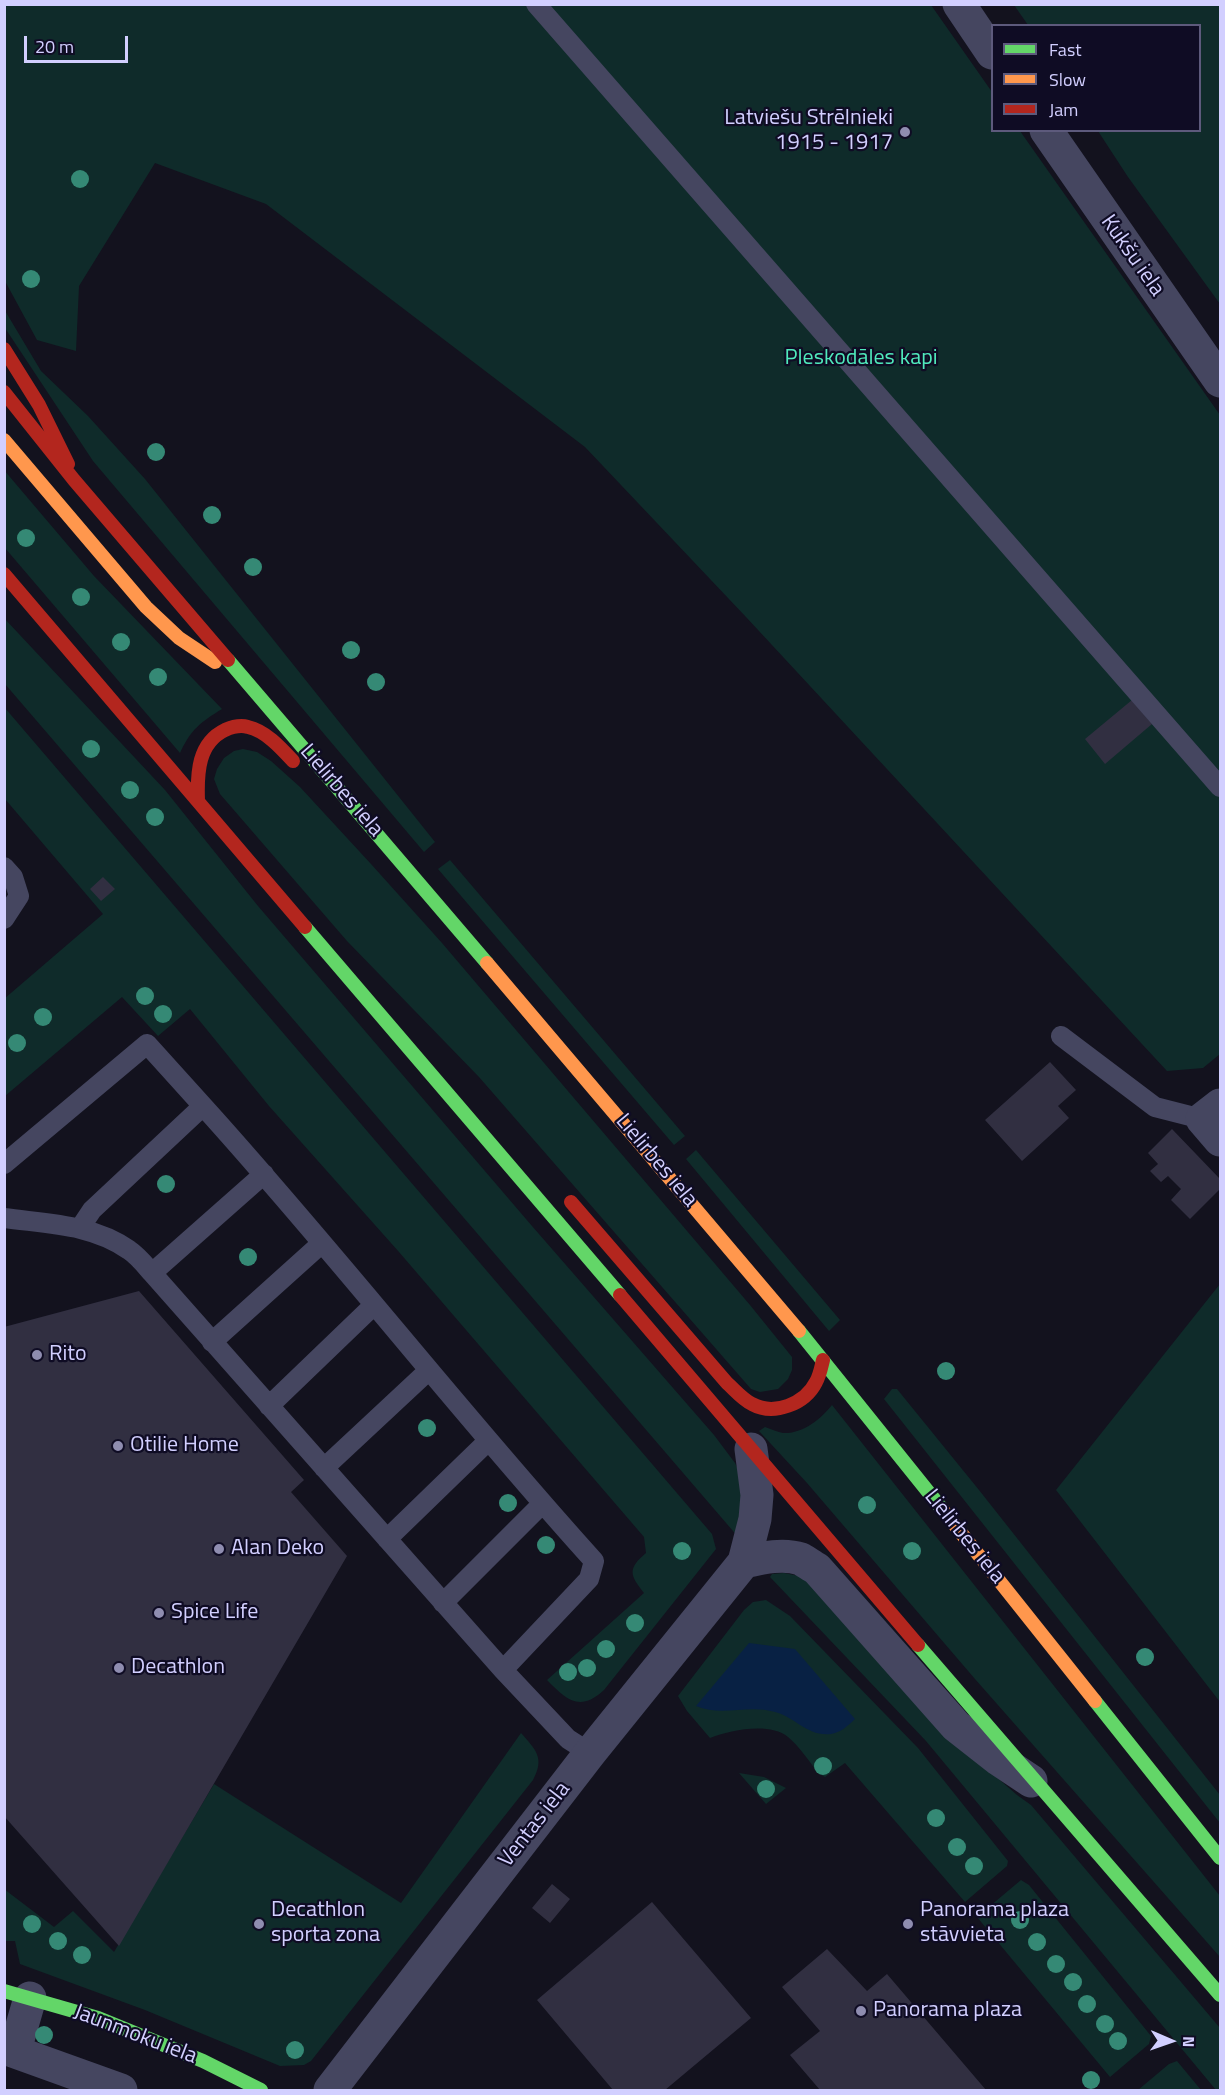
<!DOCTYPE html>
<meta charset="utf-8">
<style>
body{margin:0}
#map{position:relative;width:1225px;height:2095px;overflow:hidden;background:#13121e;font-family:"Titillium Web",sans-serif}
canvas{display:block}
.frame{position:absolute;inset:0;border:6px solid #d2cfff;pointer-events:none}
.legend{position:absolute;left:991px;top:24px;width:210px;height:108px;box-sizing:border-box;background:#0f0c24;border:2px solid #5d5a7c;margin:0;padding:8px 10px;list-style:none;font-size:18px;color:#d2cfff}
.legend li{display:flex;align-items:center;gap:12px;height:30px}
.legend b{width:30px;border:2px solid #5d5a7c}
.north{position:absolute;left:1141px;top:2011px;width:60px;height:60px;-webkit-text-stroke:4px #0f0c24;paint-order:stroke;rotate:92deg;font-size:16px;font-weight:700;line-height:24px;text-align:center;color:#d2cfff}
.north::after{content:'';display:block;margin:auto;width:21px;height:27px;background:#d2cfff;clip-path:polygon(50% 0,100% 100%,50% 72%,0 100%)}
.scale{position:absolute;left:24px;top:36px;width:104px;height:27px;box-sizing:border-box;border:3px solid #d2cfff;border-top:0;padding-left:8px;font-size:18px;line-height:21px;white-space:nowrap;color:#d2cfff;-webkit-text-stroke:4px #0f0c24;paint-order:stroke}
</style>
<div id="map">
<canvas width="1225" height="2095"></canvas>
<div class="frame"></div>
<ul class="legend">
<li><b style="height:8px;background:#63d668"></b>Fast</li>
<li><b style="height:8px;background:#ff974d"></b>Slow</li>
<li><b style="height:8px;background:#b3261e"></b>Jam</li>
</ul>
<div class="north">N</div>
<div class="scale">20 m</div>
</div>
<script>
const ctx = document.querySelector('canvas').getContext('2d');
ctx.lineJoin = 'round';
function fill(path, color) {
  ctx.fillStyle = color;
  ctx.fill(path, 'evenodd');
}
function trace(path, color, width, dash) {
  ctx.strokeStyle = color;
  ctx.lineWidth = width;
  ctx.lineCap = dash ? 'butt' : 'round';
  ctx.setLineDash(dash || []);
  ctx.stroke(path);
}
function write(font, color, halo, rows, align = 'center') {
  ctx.font = font + ' "Titillium Web",sans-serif';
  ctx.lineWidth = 4.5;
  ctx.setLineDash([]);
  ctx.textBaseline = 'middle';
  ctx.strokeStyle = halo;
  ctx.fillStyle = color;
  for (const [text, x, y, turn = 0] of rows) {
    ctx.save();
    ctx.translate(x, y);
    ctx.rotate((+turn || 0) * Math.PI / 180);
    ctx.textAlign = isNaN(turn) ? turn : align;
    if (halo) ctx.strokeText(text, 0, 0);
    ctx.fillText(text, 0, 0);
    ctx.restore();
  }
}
fill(new Path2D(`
 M4 5H931L992 92V130L1020 131 1220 415V1054L1203 1068 1167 1071 746 617 585 447 266 204 155 163 79 286 76 351 37 340 5 281Z
 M1014 5H1220V304L1128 177 1098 131 1200 130V26L1028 25Z
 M4 309 41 371 88 416 145 479 435 842 424 852 93 461 5 328Z
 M4 470 94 576 222 709C201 722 191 729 180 753L5 548Z
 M4 618 165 790 258 906 532 1226 714 1435 735 1463 745 1484 739 1538 5 684Z
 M5 708 712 1534 716 1549 604 1690C579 1713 566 1699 547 1680L644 1593C630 1575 627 1569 646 1553L644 1537 399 1252 269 1106 190 1009 158 1036 122 997 5 1096 4 999 103 914 5 799Z
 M243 749 257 752 271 761 300 787 371 864 442 943 750 1305 792 1357V1370L788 1379 778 1389 760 1392 751 1389 479 1077 347 941 220 794 214 779 217 769 224 758 234 751Z
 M450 860 685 1136 674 1145 438 869Z
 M696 1150 840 1320 829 1331 686 1159Z
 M1220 1284V1702L1056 1490Z
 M892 1389H897L979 1490 1220 1795V1823L884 1399Z
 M832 1405 1220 1896V1957L975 1679 807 1483 759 1431 765 1427C771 1429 778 1432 783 1433 803 1434 821 1419 832 1405Z
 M784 1573 799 1576 815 1582 937 1725 1017 1795 1031 1805 1220 2028V2090H1216L926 1741 770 1577 772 1574Z
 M766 1600 790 1616 918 1748 1008 1861 1007 1866 965 1902 845 1763 825 1777 818 1773C809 1761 799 1746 788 1737 770 1722 730 1730 710 1738L687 1711 678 1696 744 1610 753 1602Z
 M521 1733C536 1750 545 1758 533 1780L311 2061 304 2065 280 2066 145 2010 20 1964 15 1941H5L4 1889 54 1927 73 1911 114 1952 214 1784 401 1903Z
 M739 1773 764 1777 786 1788 766 1804Z
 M1021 1880 1029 1885 1151 2036 1149 2044 1110 2077 977 1917Z
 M1177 2061 1201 2090H1138L1169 2064Z`), '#0f2b2a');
fill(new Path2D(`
 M749 1643 795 1649 855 1719C849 1725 840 1733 831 1734 808 1737 795 1717 775 1712 748 1704 722 1717 696 1706Z`), '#082144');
fill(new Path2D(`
 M1132 700 1152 724 1105 764 1085 739Z
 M103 877 115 889 101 901 90 889Z
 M1050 1062 1076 1090 1058 1106 1069 1118 1022 1161 985 1120Z
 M1172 1129 1220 1179V1189L1190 1219 1171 1200 1181 1189 1168 1176 1161 1182 1150 1171 1158 1164 1148 1153Z
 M139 1291 304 1480 291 1492 347 1556 119 1946 4 1816V1327Z
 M552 1884 570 1899 550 1923 532 1908Z
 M652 1902 751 2018 665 2090H613L537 2000Z
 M827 1949 867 1991 887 1974 986 2090H820L790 2055 820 2031 782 1987Z`), '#312f41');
trace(new Path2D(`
 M536 4 1220 787
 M4 867 13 877 19 896 4 919
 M1061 1036 1155 1107 1202 1119
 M4 1164 147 1044 203 1106
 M4 1218C48 1224 92 1224 129 1250 138 1256 145 1265 152 1273L503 1670 568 1739 590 1753
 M80 1228 92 1210 203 1106C337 1254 460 1413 594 1561L589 1579 503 1670
 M152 1273 264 1174
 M212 1342 322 1243
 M269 1406 374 1305
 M324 1468 428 1371
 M387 1539 488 1441
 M443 1603 542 1504`), '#454660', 20);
trace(new Path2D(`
 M959 4 992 53
 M1046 130 1220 381
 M1220 1105 1202 1119 1220 1140
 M744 1562C762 1558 783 1553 801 1559 806 1562 812 1566 817 1569L956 1726 998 1759 1031 1781
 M4 2048 121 2090
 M15 2050 30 1998
 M330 2090 590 1753 744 1562 755 1519 757 1495 751 1449`), '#454660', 33);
trace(new Path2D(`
 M228 660 487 963
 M305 927 620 1295
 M799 1331 942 1509
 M918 1645 1220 1995
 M1095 1701 1220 1858
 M4 1991 98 2018 203 2061 261 2090`), '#63d668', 14);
trace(new Path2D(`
 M4 440 146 607 179 638 215 662
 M487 963 799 1331
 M942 1509 1095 1701`), '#ff974d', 14);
trace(new Path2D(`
 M4 349 39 405 68 464
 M4 392 74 480 228 660
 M4 574 305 927
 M198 800C197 773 198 743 225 730 232 727 241 725 248 727 266 731 281 748 293 761
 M571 1202 727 1383C735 1390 742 1399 752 1404 774 1416 805 1404 816 1382 820 1375 821 1368 823 1360
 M620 1295 918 1645`), '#b3261e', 14);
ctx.fillStyle = '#358975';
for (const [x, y] of [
 [80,179],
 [31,279],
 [156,452],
 [212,515],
 [26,538],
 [253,567],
 [81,597],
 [121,642],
 [351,650],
 [158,677],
 [376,682],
 [91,749],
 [130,790],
 [155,817],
 [145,996],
 [163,1014],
 [43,1017],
 [17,1043],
 [166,1184],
 [248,1257],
 [946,1371],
 [427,1428],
 [508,1503],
 [867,1505],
 [546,1545],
 [682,1551],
 [912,1551],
 [635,1623],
 [606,1649],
 [1145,1657],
 [587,1668],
 [568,1672],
 [823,1766],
 [766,1789],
 [936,1818],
 [957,1847],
 [974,1866],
 [1020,1920],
 [32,1924],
 [58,1941],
 [1037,1942],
 [82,1955],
 [1056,1964],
 [1073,1982],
 [1087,2004],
 [1105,2024],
 [44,2035],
 [1118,2041],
 [295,2050],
 [1091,2080]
]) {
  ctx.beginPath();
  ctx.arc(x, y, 9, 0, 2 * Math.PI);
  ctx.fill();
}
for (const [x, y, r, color] of [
 [905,132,6,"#8f8db0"],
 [37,1355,6,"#8f8db0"],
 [118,1446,6,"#8f8db0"],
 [219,1549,6,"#8f8db0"],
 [159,1613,6,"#8f8db0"],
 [119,1668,6,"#8f8db0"],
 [259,1924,6,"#8f8db0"],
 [908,1924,6,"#8f8db0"],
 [861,2011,6,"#8f8db0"]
]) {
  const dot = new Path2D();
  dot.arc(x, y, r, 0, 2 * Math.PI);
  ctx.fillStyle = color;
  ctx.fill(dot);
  trace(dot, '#0f0c24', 2);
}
write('22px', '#d2cfff', '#0f0c24', [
 ["Latviešu Strēlnieki",893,119,"right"],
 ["1915 - 1917",893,144,"right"],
 ["Rito",49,1355],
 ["Otilie Home",130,1446],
 ["Alan Deko",231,1549],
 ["Spice Life",171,1613],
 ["Decathlon",131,1668],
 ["Decathlon",271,1911],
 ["sporta zona",271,1936],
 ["Panorama plaza",920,1911],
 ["stāvvieta",920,1936],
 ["Panorama plaza",873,2011]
], 'left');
write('22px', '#d2cfff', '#0f0c24', [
 ["Kukšu iela",1132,256,55],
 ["Lielirbes iela",341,791,49],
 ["Lielirbes iela",656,1161,50],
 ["Lielirbes iela",964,1537,51],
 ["Ventas iela",535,1825,-52],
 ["Jaunmoku iela",135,2035,21]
]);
write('22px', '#50eabc', '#0f0c24', [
 ["Pleskodāles kapi",861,359]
]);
</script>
